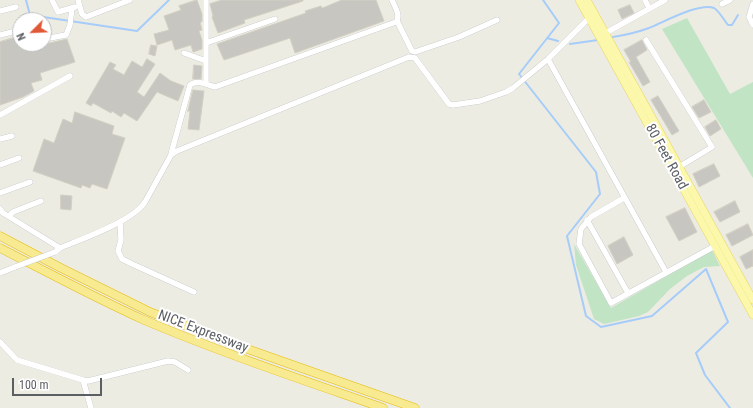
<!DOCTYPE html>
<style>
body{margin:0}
#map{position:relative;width:753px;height:408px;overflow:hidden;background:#edece3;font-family:"Roboto Condensed",sans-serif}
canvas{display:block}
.north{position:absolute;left:12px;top:12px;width:40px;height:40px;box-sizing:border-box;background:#fff;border:1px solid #bdbfc1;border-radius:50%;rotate:246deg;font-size:11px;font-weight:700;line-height:16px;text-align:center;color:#5b5e63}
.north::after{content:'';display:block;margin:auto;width:14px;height:18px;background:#e05937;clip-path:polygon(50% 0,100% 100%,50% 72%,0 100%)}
.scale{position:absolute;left:12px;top:378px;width:90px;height:18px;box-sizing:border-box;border:2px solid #5b5e63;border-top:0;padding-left:5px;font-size:12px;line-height:14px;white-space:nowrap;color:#5b5e63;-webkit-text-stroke:3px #fff;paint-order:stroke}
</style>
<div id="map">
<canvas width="753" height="408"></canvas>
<div class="north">N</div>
<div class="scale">100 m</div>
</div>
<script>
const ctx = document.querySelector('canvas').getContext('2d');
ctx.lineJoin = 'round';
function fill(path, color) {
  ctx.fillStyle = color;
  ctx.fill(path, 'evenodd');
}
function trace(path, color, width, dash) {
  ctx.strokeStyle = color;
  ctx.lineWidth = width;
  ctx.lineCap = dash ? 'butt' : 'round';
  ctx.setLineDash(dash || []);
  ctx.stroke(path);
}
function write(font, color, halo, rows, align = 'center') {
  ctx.font = font + ' "Roboto Condensed",sans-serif';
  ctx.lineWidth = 4;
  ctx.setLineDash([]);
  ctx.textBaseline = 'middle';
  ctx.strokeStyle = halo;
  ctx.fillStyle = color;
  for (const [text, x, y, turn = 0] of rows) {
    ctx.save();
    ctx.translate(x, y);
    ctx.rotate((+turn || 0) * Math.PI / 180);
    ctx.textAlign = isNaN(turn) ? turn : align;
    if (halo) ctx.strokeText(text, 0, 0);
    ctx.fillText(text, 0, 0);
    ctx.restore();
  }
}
fill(new Path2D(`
 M687 18 730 94 753 82V178L662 29Z
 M574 244 611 308 712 250 720 266 704 267 687 276 670 289 648 312 639 316 604 324 594 319 576 265Z`), '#c1e4c5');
trace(new Path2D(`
 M26 0 30 15 137 31 169 0
 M543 0 559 23 519 74 596 172 600 194 567 236 586 316 601 327 652 316 706 269 728 322 696 353 705 375 730 408
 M613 37C626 35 638 32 649 28 664 22 700 2 714 8 719 11 724 20 728 25H732L738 15
 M547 38 558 41
 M570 44 598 40`), '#a6ccfa', 2);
const building = new Path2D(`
 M197 0 202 14V22H200L202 30 199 31 202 40V49L193 52 191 45 175 50 172 40 157 45 154 34 169 30 164 16 181 10 179 6Z
 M222 0H303V1L244 20 245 23 218 33 212 17 213 16 210 4Z
 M342 0H376L384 21 295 53 290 38 224 60 217 44 306 13 305 11 321 6 322 8Z
 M630 5 634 13 622 19 618 10Z
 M20 36V44H31L32 47 67 39 75 62 40 73 42 80 31 83 34 91 23 97 0 105V42Z
 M642 40 647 50 636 57 650 82 643 86 629 62H631L624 50Z
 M151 45 157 46 155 56 149 54Z
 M147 59 155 64 137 92 144 97 160 73 171 81 184 86 178 101 157 92 137 121 124 113 121 117 112 111 111 113 93 103 91 106 86 103 110 62 116 65 113 69 124 75 132 61 142 67Z
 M194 65 202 66 201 79H193Z
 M193 90 204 91 199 130 188 129 190 111H187L188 110Z
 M658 96 679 131 672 135 651 100Z
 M704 100 711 112 699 118 692 107Z
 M75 112 114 126 112 134 125 138 107 189 92 184 90 188 82 185 81 188 33 171 44 139 54 143 63 119 72 123Z
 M716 120 721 129 710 136 705 127Z
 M714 164 720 176 699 187 693 174Z
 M61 195 72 196 71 210 61 209Z
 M735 201 740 212 720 222 714 212Z
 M685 208 697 232 679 241 666 217Z
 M748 224 753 235 732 246 726 235Z
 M624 237 633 255 617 264 608 246Z
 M753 250V266L746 269 740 257Z`);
fill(building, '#c8c6c0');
trace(building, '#d2cfc2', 1);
const minor = new Path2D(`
 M52 0 58 12 75 7
 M78 0 82 14 86 17 130 0
 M645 0 649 8
 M722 4 730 0
 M753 4 749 17 753 25
 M0 11 16 7
 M397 21 412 51 415 52 459 37 497 20
 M0 35 20 30
 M602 35 665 0
 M44 39 66 35 70 25 72 8
 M646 40 712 147 679 167
 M206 43 275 19
 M184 53 206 61
 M548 59 666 272
 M206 84V0
 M0 115 70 76
 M0 139 12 136
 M171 154 190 85C197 79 207 85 215 87L396 22C401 16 395 7 392 0
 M0 165 19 158
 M0 193 30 182
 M624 198 591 217 581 229 579 244 611 303 715 246
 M0 209 3 213 60 248
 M9 216 13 212 41 201
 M587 220 628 293
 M120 222 121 240 118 251 122 259 132 264 194 292
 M55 252 60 248C82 239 133 221 145 202L171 155 177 151 409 57 415 58 449 104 453 105 480 101 506 92 513 88 548 59 589 18
 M0 273 15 267
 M0 342 17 360 83 380 88 381 168 361 175 362 188 370
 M83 380 91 408`);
const major = new Path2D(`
 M579 0 753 315
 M587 0 753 300`);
const highway = new Path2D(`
 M0 236 61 268 150 312 236 345 415 408
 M0 248C47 272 95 298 144 320 222 353 303 380 383 408`);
trace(minor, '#b8babf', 6);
trace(major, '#ead460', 8);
trace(highway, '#e5bb0c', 9);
trace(minor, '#fff', 5.5);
trace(major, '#fbf7ab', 7);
trace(highway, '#f7ea91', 8);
const minorBridge = new Path2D(`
 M15 267 55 252`);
trace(minorBridge, '#b8babf', 6, []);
trace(minorBridge, '#fff', 5.5);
write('14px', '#5b5e63', '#fff', [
 ["80 Feet Road",666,157,61],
 ["NICE Expressway",203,332,21]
]);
</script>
